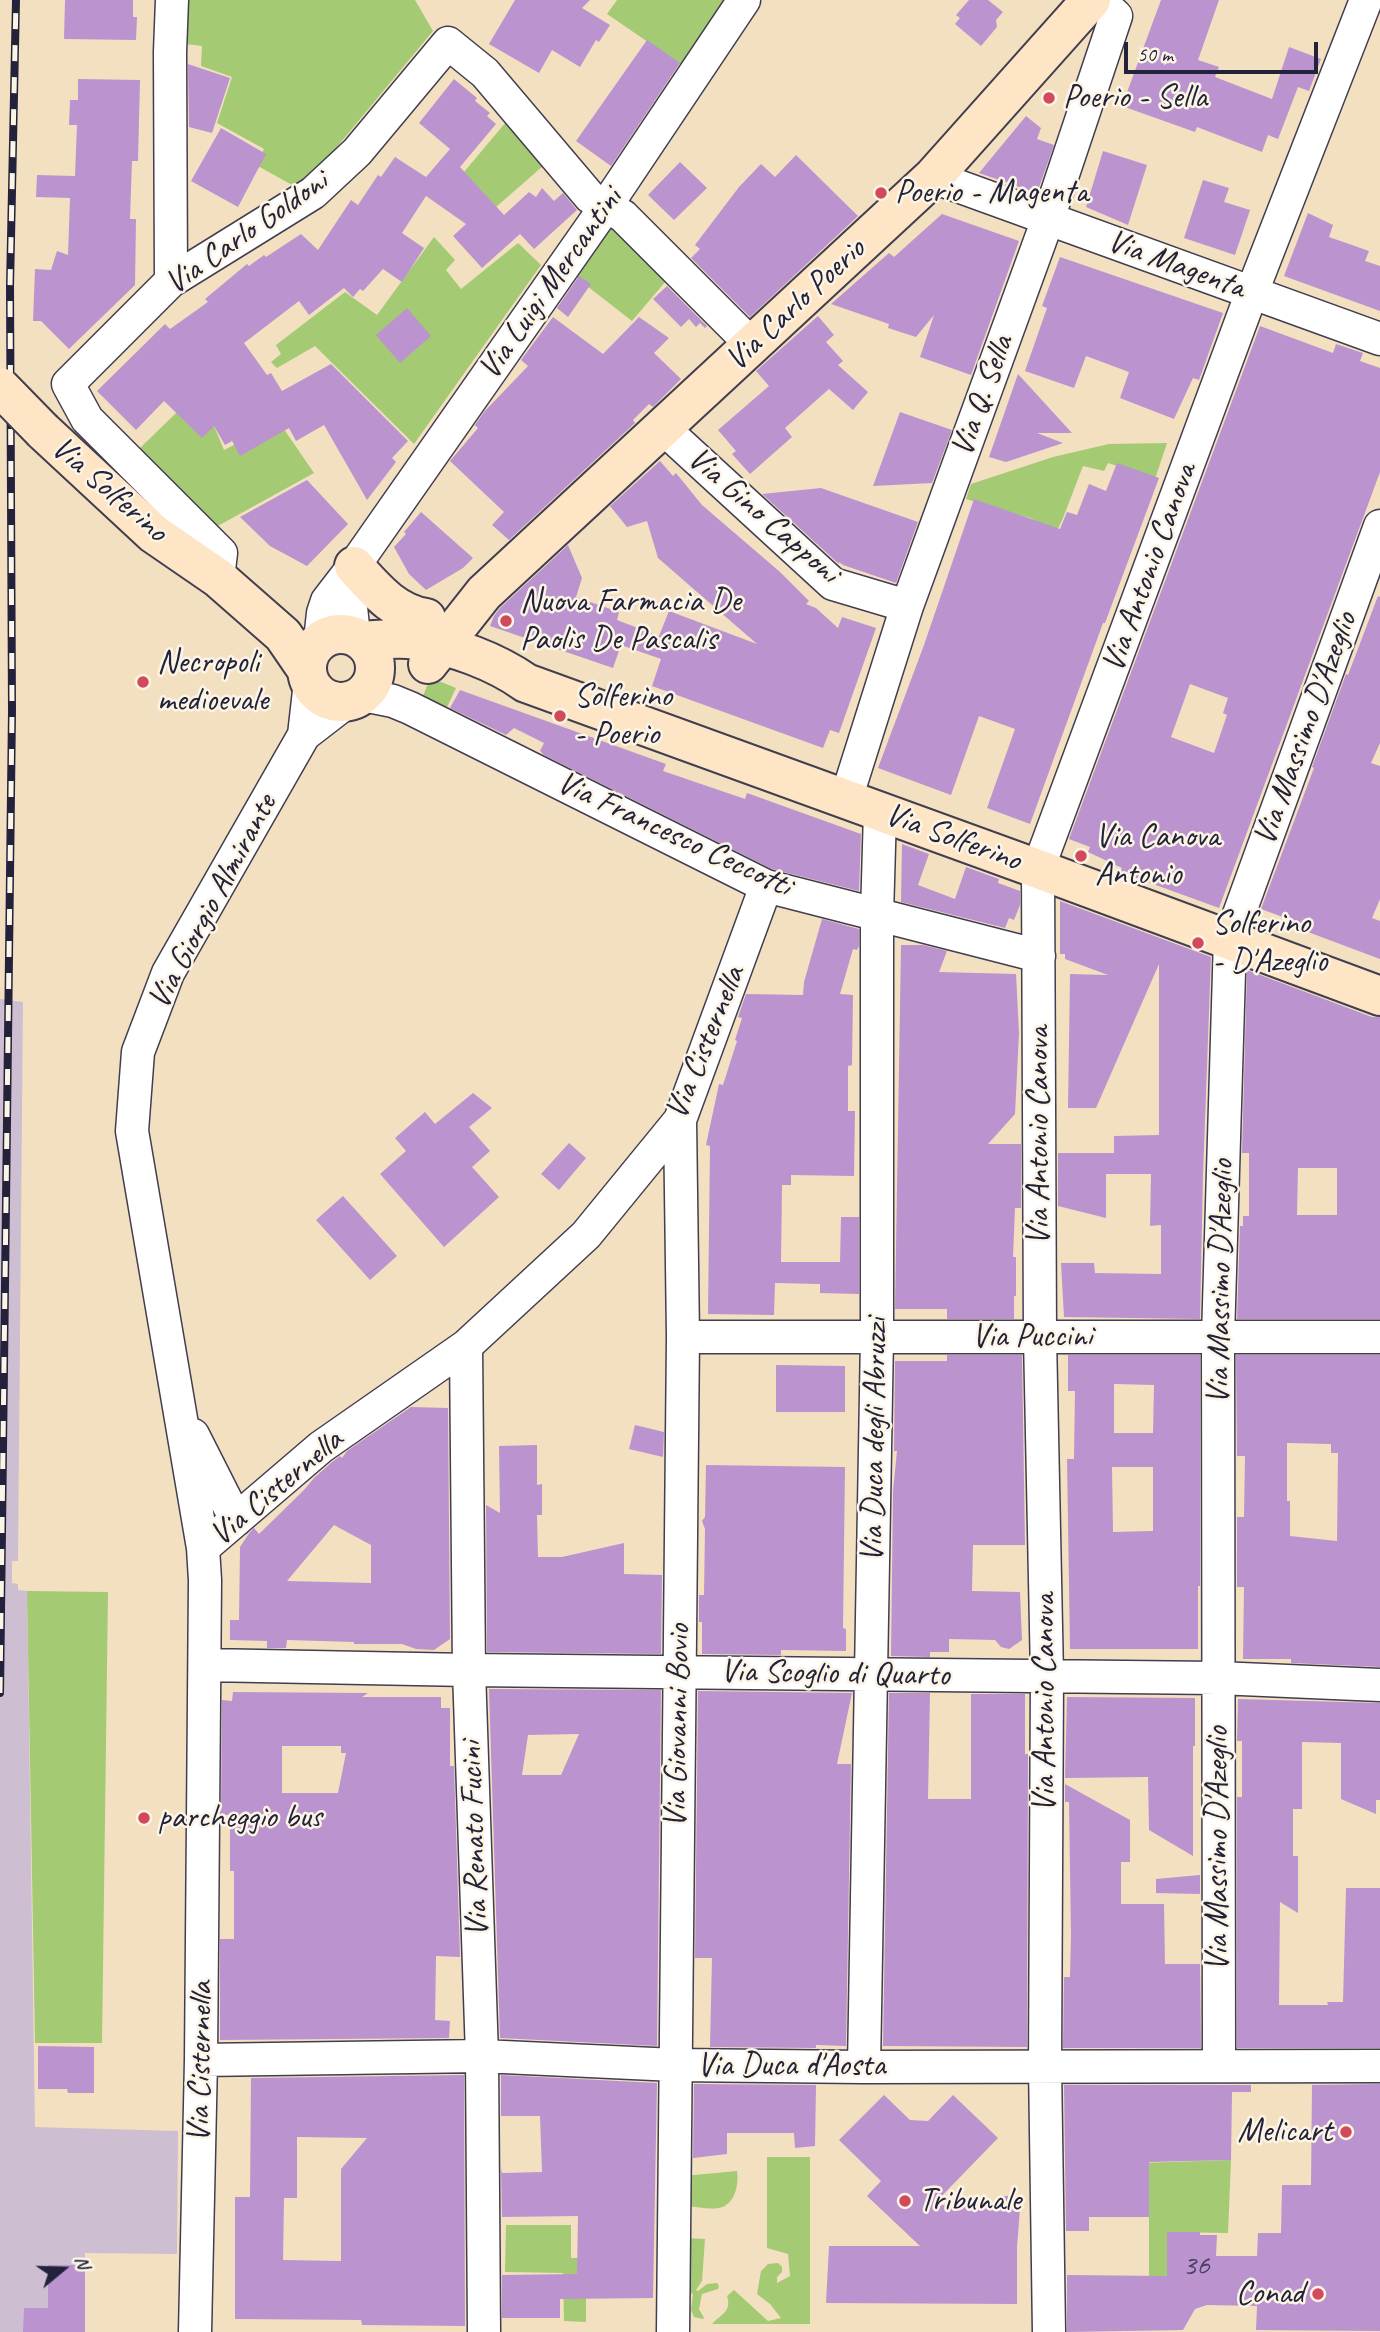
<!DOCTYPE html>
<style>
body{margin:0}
#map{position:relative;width:1380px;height:2332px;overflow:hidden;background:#f3e0c1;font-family:Caveat,sans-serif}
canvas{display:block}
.north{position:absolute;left:28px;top:2234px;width:70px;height:70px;-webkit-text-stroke:5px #fcf5e5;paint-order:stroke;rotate:71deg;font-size:19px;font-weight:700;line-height:28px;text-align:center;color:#22223b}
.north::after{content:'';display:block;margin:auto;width:24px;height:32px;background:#22223b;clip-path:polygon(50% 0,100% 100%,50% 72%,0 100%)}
.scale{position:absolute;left:1124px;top:42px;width:194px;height:32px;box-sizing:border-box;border:4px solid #22223b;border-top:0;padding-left:9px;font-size:21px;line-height:24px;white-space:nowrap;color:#22223b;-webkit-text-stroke:5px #fcf5e5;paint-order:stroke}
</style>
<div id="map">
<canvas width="1380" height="2332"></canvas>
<div class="north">N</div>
<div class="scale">50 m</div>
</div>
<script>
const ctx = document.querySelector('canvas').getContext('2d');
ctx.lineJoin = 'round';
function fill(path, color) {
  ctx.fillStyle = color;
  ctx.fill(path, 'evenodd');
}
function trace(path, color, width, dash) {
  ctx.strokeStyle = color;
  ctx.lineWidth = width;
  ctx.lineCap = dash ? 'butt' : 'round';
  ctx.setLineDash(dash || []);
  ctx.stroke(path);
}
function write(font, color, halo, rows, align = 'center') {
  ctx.font = font + ' Caveat,sans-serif';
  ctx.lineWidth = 5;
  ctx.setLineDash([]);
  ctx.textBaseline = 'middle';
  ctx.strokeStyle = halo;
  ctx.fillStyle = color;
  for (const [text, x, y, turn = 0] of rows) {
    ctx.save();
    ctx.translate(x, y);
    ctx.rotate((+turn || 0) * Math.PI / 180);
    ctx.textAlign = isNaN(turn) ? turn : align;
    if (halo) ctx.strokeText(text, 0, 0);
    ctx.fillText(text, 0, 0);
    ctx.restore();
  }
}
fill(new Path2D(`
 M0 999 23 1002 18 1561H12V1583L18 1584V1590L27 1591 35 2127 178 2131 177 2254 85 2253V2332H0Z`), '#cebed1');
fill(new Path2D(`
 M187 0H415L433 31 317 171 294 186 256 165 264 149 217 123 232 77 201 66 202 46 186 44Z
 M617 0H730L686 68 607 14Z
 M506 122 543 166 496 207 464 172Z
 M610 225 666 281 632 321 573 275Z
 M434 237 455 260 446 270 461 289 518 243 541 265 414 444 315 346 277 368 271 362 281 354 276 345 345 292 377 315Z
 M236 355 259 386 214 426 224 450 279 422 314 473 216 527 140 448Z
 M1167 443 1155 479 1108 463 1104 471 1083 466 1063 518 1047 552 1033 519 966 499 971 484 1053 457 1109 444Z
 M434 679 456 688 447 707 423 696 427 686Z
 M27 1591 108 1592 102 2043H35Z
 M767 2157H810V2324H712C721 2314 732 2312 727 2296L734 2290 768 2321 781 2318 770 2304 757 2294 761 2271 768 2264 778 2263 782 2267V2272L777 2277V2283L790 2276 788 2254 767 2248Z
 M1231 2160 1228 2233 1167 2232V2276H1149V2199L1139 2163Z
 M737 2171C739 2185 735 2206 718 2208 708 2210 695 2206 684 2206L683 2176Z
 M506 2225H571V2258H586V2322L564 2321 563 2273 505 2272Z
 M684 2238 705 2239 702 2281 696 2290 698 2291 707 2284 717 2283 719 2286 718 2289 702 2294 699 2309 704 2318 703 2319 694 2317 691 2310 693 2294 684 2291Z`), '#a4ca74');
fill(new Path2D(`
 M65 0H133V17H137L136 40 64 39Z
 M515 0H590L582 8 610 25 599 42 596 40 580 67 552 50 539 73 489 44Z
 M969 0H988L1003 12 996 20 997 27 981 46 955 24 960 18 956 15Z
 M1161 0H1219L1198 60 1219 67 1215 77 1272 99 1289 47 1321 59 1309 91 1298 87 1278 139 1268 135 1262 152 1197 127 1195 132 1122 106Z
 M647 40 680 63 611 166 576 141Z
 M188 64 230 78 212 133 189 127Z
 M78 79 140 80 138 161H132L130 219H136L135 285 69 349 41 321H33L35 269 51 270 57 251 68 255 70 198 36 197 37 175 75 176 77 125H69L70 100H78Z
 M454 79 477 98 475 101 490 113 487 116 496 124 460 167 504 215 529 192 536 197 542 188 554 201 563 193 577 210 534 249 520 234 482 268 453 236 466 224 426 196 402 233 424 248 402 282 383 269 363 291 360 289 353 297 344 288 309 315 299 301 244 343 267 375 271 373 282 391 331 364 408 441 392 458 396 462 367 500 324 425 296 441 289 428 240 456 232 441 225 445 214 426 202 438 164 401 136 430 97 391 165 324 170 329 208 302 205 299 247 264 249 266 264 255 266 257 301 234 318 250 351 200 358 205 378 175 381 177 395 157 426 177 450 149 419 123Z
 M1026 116 1041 128 1037 139 1054 145 1037 193 979 173Z
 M221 128 266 154 238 207 191 181Z
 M1103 151 1147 165 1128 225 1086 207Z
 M796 155 858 216 750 317 691 258 700 249 695 245 739 187 761 164 775 177Z
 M680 162 707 188 674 220 648 195Z
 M1203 180 1229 188 1224 202 1250 210 1235 255 1184 238Z
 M1308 213 1333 225 1329 237 1369 251 1365 261 1380 266V311L1284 276Z
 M942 214 1019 241 971 375 920 357 934 315 916 337 888 328 889 324 831 304 889 253 894 257Z
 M1060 257 1223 313 1199 380 1193 378 1174 419 1120 398 1129 372 1086 356 1074 388 1025 371 1047 308 1042 306Z
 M579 276 591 284 568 317 557 308Z
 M667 286 707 326 705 328 700 323 696 327 689 319 681 327 653 299Z
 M407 308 431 336 400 363 376 335Z
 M818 316 834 335 826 342 843 361 838 365 868 392 853 410 829 389 785 428 792 437 750 474 732 454 736 451 718 430 769 386 756 371Z
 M553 317 603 354 639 317 669 338 654 353 681 379 653 407 649 404 633 420 635 423 509 540 492 525 504 512 450 461 478 428 475 425 484 412 528 366 521 360Z
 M1260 326 1333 353 1336 344 1363 353 1360 361 1380 368V472L1219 908 1120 872 1122 868 1088 852 1090 847 1069 839ZM1190 684 1228 698 1223 713 1227 715 1214 753 1171 737Z
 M1018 374 1072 433H1037L1063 443 1006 462 989 457Z
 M900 412 952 430 932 483 873 486Z
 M660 461 673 476 676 473 702 505 780 572 809 601 806 604 816 608 838 628 842 617 876 628 839 733 830 730 823 748 652 686 661 659 621 645 613 668 490 626 494 616 500 608 568 545 582 578 576 597 619 612 617 620 659 636 669 611 757 644 658 558 647 521 627 527 610 506Z
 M1117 463 1159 478 1105 623H1103L1030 824 987 808 1015 729 979 716 951 795 878 768 924 645 974 499 1060 529 1067 512 1077 515 1089 484 1106 491Z
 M307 480 348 524 307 566 270 546 240 517Z
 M821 488 918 522 896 583 843 565 839 562V564L762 494Z
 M421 512 473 558 463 568 426 590 409 574 394 547 406 534 404 532Z
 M1378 596 1380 597V743L1371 763 1380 766V899L1372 918 1380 921V959L1300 929 1302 924 1261 909 1314 768 1312 767 1346 674 1348 675Z
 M460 690 666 764 663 771 745 799 747 793 861 834 859 891 772 869 544 755 540 751 544 743 514 728 506 735 450 708Z
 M902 844 929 854 918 885 955 899 966 867 999 879 998 883 1020 891V905L1014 920 1009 918 1005 928 901 902Z
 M1060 901 1211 957 1203 1175 1200 1319 1064 1317 1061 1263H1094L1095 1273 1161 1274V1225L1150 1226 1151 1174H1106V1218L1058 1206V1153H1114V1136L1159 1135V964L1096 1108H1068L1070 974 1108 975 1065 959V954H1060Z
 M822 919 859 929V946L857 950 853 949 840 994 853 995 852 1065 848 1066V1111H855L854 1176 791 1175V1185H782L781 1262H840L841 1217H859V1294L820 1293V1284L775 1283 774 1315 708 1314 710 1146 706 1145 719 1084 723 1085 737 1041 735 1040 742 1018 738 1017 746 994 803 995 804 982Z
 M901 945H923L947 951 939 972 1016 974 1019 1033 1015 1114 988 1144H1021V1208H1015L1013 1257H1016V1296H1014V1319H947V1309H895Z
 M1247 970 1372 1017H1380V1319H1237L1240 1226H1243V1216H1249V1153H1242ZM1298 1168H1337V1215H1297Z
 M473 1093 492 1108 469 1127 490 1151 472 1167 499 1197 444 1247 380 1174 406 1151 395 1138 425 1112 435 1124Z
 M569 1143 586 1158 559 1190 541 1174Z
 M343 1196 397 1256 370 1280 316 1220Z
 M947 1355H1022L1025 1545H973L972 1591 1020 1592 1022 1640 1009 1649 1001 1647 995 1640 949 1639V1652H930V1657L891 1656 893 1491 897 1451H894L895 1361H947Z
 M1068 1355H1200V1586H1198V1649H1070L1067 1459H1074L1075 1391H1068ZM1114 1384 1154 1385 1153 1433H1114ZM1112 1467H1153V1531L1113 1532Z
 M1236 1355H1380V1667L1291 1663V1659H1243L1244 1587H1237V1517H1244L1245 1456H1237ZM1287 1443 1331 1444V1453H1338L1337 1541 1290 1536V1501H1287Z
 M776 1365 845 1366V1412H776Z
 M411 1407 448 1408 450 1639 434 1650 416 1649 402 1644H354V1642L287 1640 286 1648H267V1641L230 1640V1620H239L240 1547 250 1532 254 1528 259 1534 304 1490 314 1478 332 1462 340 1456 342 1458 347 1451ZM334 1525 371 1545V1583L287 1581Z
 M635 1425 664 1432 663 1457 629 1449Z
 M537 1445V1485L542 1484V1515H537L538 1557H562L624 1543V1574L662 1575 661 1654 487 1652 486 1505 500 1513 499 1446Z
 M706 1465 845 1467 843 1628 846 1629V1651L781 1650V1655L702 1654V1622H699V1595H704L705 1529 702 1521 705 1517Z
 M489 1689 661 1690 657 2046 500 2038ZM579 1734 561 1775H522L528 1735Z
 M698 1691 852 1693 837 1764H851L846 2046 816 2045V2048L710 2047 712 1958H695Z
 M233 1692 368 1693 362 1697H441V1708H450V1766H454L460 1957 436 1956 435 2020 450 2021 449 2038 220 2040V1939H234V1871H230V1815H221L222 1700 232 1701ZM282 1746H341V1753H346L338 1793H282Z
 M889 1693H930L928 1799H971V1694H1025V1754H1028L1027 2047 883 2046Z
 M1067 1697 1195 1698V1746H1193V1856L1149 1830 1148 1777 1065 1778Z
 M1238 1699 1380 1703V1800H1376V1814L1341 1799V1743L1302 1742V1809H1293V1856H1298V1913L1280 1902 1279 2005H1328L1327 2002H1343L1346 1888H1380V2048H1237V1797H1242V1741H1237Z
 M1065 1784 1130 1820V1862H1121V1904H1164L1165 1964H1200L1201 2048H1063L1064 1977H1070L1071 1935 1069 1802H1065Z
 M1200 1875V1894L1156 1893V1879Z
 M38 2046 94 2047V2093H68L67 2089H38Z
 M464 2075 465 2326 362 2325 361 2320 235 2319V2197H250L251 2078ZM297 2137 367 2138 341 2169V2261L283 2260 284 2198H297Z
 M501 2075 657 2083 653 2298 560 2299V2318H502V2275L577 2274 578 2216 502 2217 501 2168 502 2173 542 2172 540 2116H501Z
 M694 2084 816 2085 815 2146 795 2148 794 2133H727V2154L693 2158Z
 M1380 2084V2331L1256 2330 1257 2306 1207 2305 1195 2309 1183 2330 1067 2332V2275L1167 2276V2232H1200V2235H1217L1216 2256H1257L1258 2233H1281L1282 2185H1311L1312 2085Z
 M1064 2085H1251V2092H1232L1231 2160 1149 2162V2217H1089V2231H1066Z
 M884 2095 910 2120 928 2121 953 2095 998 2138 933 2205 998 2206 999 2196H1021L1017 2247V2304L826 2303 829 2246H920L867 2196 881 2181 839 2140Z
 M48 2265H85V2332H23L24 2308H48Z`), '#bb93cf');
const street = new Path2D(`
 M933 177 1380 339
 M171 281 170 52 172 0
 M664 429 833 584 907 606
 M218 578 221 553 87 419 68 384 171 281 313 193 357 152 448 43 485 73 590 197 623 216 753 346
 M354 636 349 588 354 567
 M320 641 323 613 327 601 354 566 606 206 744 0
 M363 695 393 701 410 708 766 886 1039 956
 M304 735 348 701
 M846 799 907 606 1048 219 1116 16 1099 0
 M683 1337H1380
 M466 1346 469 1670 482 2056 484 2332
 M193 1435 236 1520
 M203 1548 321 1447 466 1346 586 1235 680 1120 766 886
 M206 1665 469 1670 1218 1678 1380 1685
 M201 2060 482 2056 675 2065 864 2067 1380 2066
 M1219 2065 1218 1337 1230 939 1380 526
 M864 2067 877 1337V915L880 812
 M195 2332 201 2060 205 1580 203 1548 132 1131 138 1052 168 973 304 735 310 682
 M673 2332 683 1337 680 1120
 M1049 2332 1045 2065 1047 1676 1040 1337 1038 869 1252 292 1366 0`);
const secondary = new Path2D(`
 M43 431 154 534 218 578 283 635 307 670
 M354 566C375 589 394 613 426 618
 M307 668a34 34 0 1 1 68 0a34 34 0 1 1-68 0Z
 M362 641C380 640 398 637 416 640 453 646 495 661 526 683L1038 869 1380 996
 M428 664 484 593 933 177 1091 0`);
trace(street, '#413e4f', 35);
trace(secondary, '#413e4f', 42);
trace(street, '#fff', 32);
trace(secondary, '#fde5c5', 38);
const rail = new Path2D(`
 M0 1693 12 711 10 286 16 0`);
trace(rail, '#22223b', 8);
trace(rail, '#fcf5e5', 5, [16]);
const secondaryBridge = new Path2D(`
 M0 387 43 431`);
trace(secondaryBridge, '#413e4f', 42, []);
trace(secondaryBridge, '#fde5c5', 38);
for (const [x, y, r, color] of [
 [1049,98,7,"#d1495b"],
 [881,193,7,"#d1495b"],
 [506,621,7,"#d1495b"],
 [143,682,7,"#d1495b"],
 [560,716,7,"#d1495b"],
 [1081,856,7,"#d1495b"],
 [1198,943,7,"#d1495b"],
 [144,1818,7,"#d1495b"],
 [1346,2132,7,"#d1495b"],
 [905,2201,7,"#d1495b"],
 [1318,2294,7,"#d1495b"]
]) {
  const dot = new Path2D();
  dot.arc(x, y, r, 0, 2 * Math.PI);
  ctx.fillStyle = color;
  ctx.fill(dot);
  trace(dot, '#fcf5e5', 2.5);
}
write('30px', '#483e60', null, [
 ["36",1196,2266]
]);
write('33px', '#22223b', '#fcf5e5', [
 ["Poerio - Sella",1063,98],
 ["Poerio - Magenta",895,193],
 ["Nuova Farmacia De",520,602],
 ["Paolis De Pascalis",520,640],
 ["Necropoli",157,663],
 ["medioevale",157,701],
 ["Solferino",574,697],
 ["- Poerio",574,735],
 ["Via Canova",1095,837],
 ["Antonio",1095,875],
 ["Solferino",1212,924],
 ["- D'Azeglio",1212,962],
 ["parcheggio bus",158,1818],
 ["Melicart",1332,2132,"right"],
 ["Tribunale",919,2201],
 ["Conad",1304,2294,"right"]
], 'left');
write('33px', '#22223b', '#fcf5e5', [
 ["Via Carlo Goldoni",247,233,-35],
 ["Via Magenta",1176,265,20],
 ["Via Luigi Mercantini",551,284,-55],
 ["Via Carlo Poerio",796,305,-43],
 ["Via Q. Sella",983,396,-70],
 ["Via Solferino",109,490,41],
 ["Via Gino Capponi",763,516,41],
 ["Via Antonio Canova",1150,568,-70],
 ["Via Massimo D'Azeglio",1306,729,-70],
 ["Via Francesco Ceccotti",674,835,25],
 ["Via Solferino",953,838,20],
 ["Via Giorgio Almirante",213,902,-62],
 ["Via Cisternella",706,1043,-68],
 ["Via Antonio Canova",1039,1136,-90],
 ["Via Massimo D'Azeglio",1221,1282,-89],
 ["Via Puccini",1032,1337],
 ["Via Duca degli Abruzzi",875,1440,-89],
 ["Via Cisternella",277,1488,-40],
 ["Via Scoglio di Quarto",835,1674,1],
 ["Via Antonio Canova",1045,1703,-90],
 ["Via Giovanni Bovio",678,1726,-89],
 ["Via Renato Fucini",475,1839,-92],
 ["Via Massimo D'Azeglio",1218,1849,-90],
 ["Via Cisternella",201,2062,-89],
 ["Via Duca d'Aosta",791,2066]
]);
</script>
